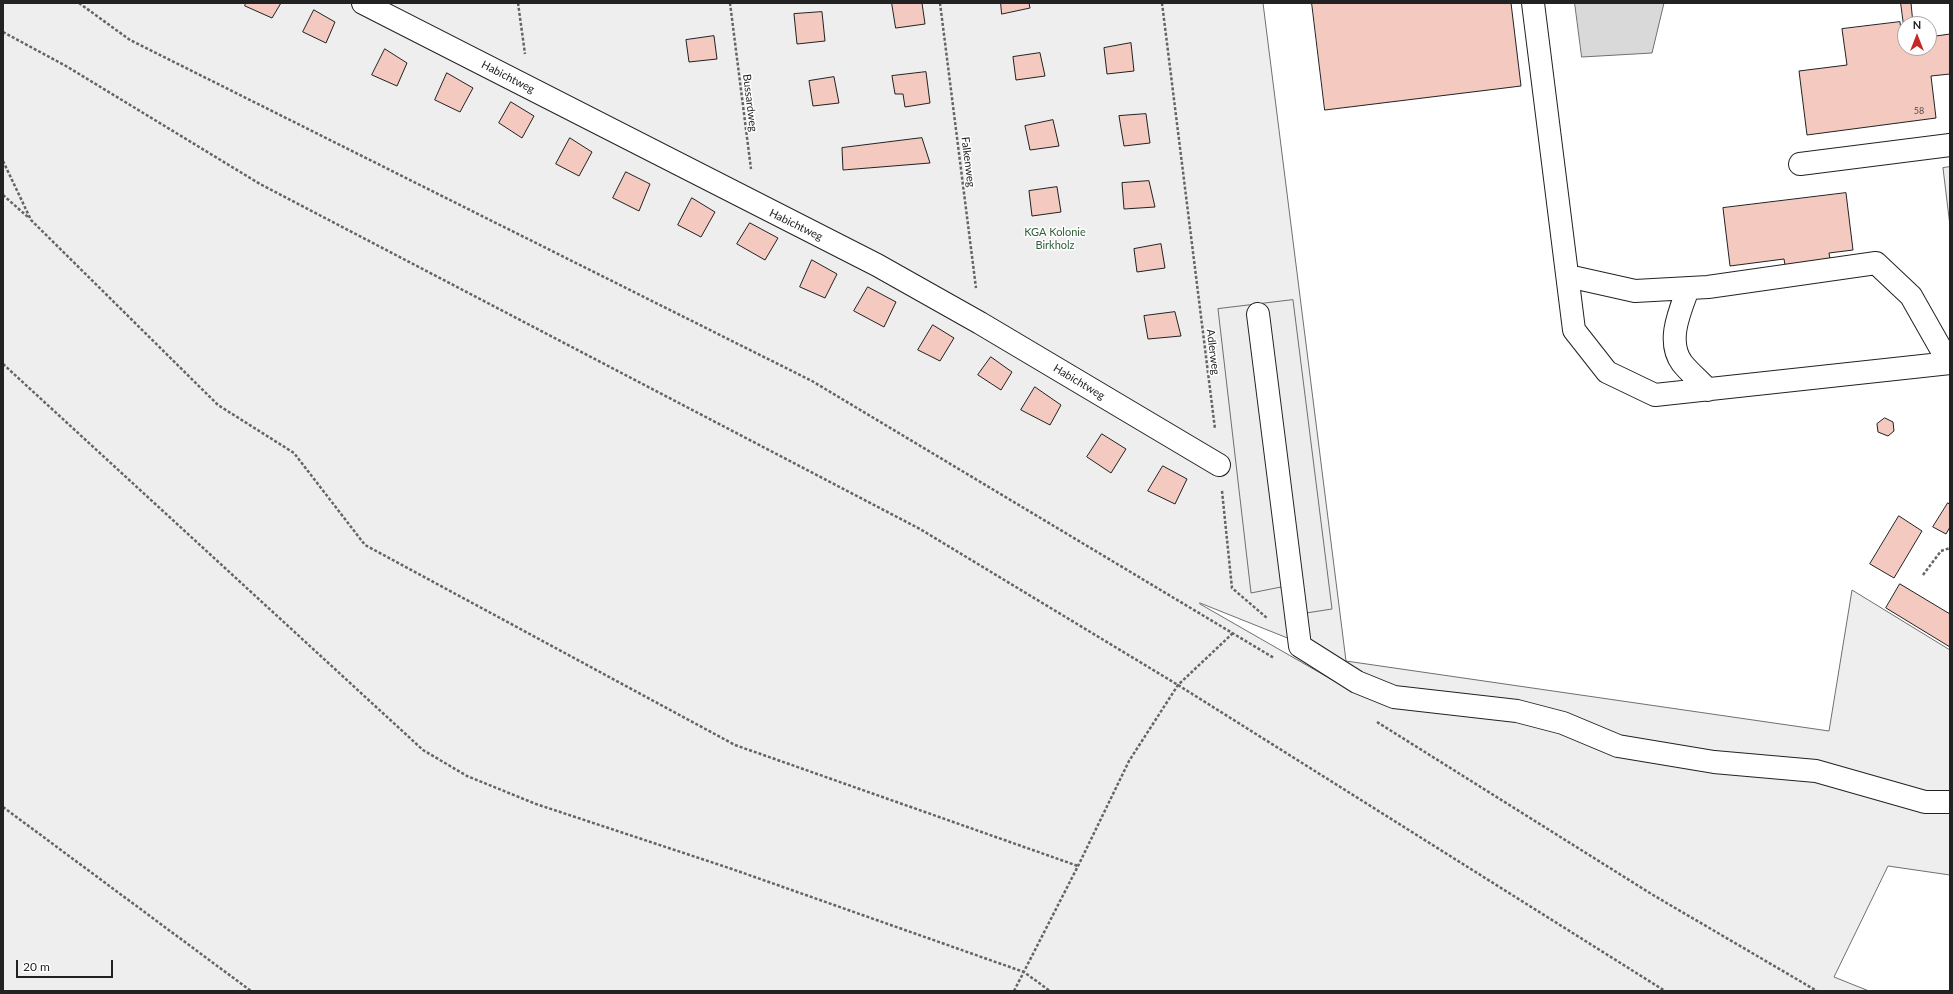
<!DOCTYPE html>
<style>
body{margin:0}
#map{position:relative;width:1953px;height:994px;overflow:hidden;background:#fff;font-family:Lato,sans-serif}
canvas{display:block}
.frame{position:absolute;inset:0;border:4px solid #222;pointer-events:none}
.north{position:absolute;left:1897px;top:16px;width:40px;height:40px;box-sizing:border-box;background:#fff;border:1px solid #a7a7a7;border-radius:50%;rotate:0deg;font-size:11px;font-weight:700;line-height:16px;text-align:center;color:#222}
.north::after{content:'';display:block;margin:auto;width:14px;height:18px;background:#c62828;clip-path:polygon(50% 0,100% 100%,50% 72%,0 100%)}
.scale{position:absolute;left:16px;top:960px;width:97px;height:18px;box-sizing:border-box;border:2px solid #222;border-top:0;padding-left:5px;font-size:12px;line-height:14px;white-space:nowrap;color:#222;-webkit-text-stroke:3px #fff;paint-order:stroke}
</style>
<div id="map">
<canvas width="1953" height="994"></canvas>
<div class="frame"></div>
<div class="north">N</div>
<div class="scale">20 m</div>
</div>
<script>
const ctx = document.querySelector('canvas').getContext('2d');
ctx.lineJoin = 'round';
function fill(path, color) {
  ctx.fillStyle = color;
  ctx.fill(path, 'evenodd');
}
function trace(path, color, width, dash) {
  ctx.strokeStyle = color;
  ctx.lineWidth = width;
  ctx.lineCap = dash ? 'butt' : 'round';
  ctx.setLineDash(dash || []);
  ctx.stroke(path);
}
function write(font, color, halo, rows, align = 'center') {
  ctx.font = font + ' Lato,sans-serif';
  ctx.lineWidth = 3;
  ctx.setLineDash([]);
  ctx.textBaseline = 'middle';
  ctx.strokeStyle = halo;
  ctx.fillStyle = color;
  for (const [text, x, y, turn = 0] of rows) {
    ctx.save();
    ctx.translate(x, y);
    ctx.rotate((+turn || 0) * Math.PI / 180);
    ctx.textAlign = isNaN(turn) ? turn : align;
    if (halo) ctx.strokeText(text, 0, 0);
    ctx.fillText(text, 0, 0);
    ctx.restore();
  }
}
const green = new Path2D(`
 M3 3H1263L1346 661 1829 731 1852 590 1950 650V875L1888 866 1834 977 1869 991H3ZM1200 603 1345 661 1343 686 1200 604Z`);
fill(green, '#eee');
trace(green, '#6f6f6f', 1);
const parking = new Path2D(`
 M1950 167V226L1943 168Z
 M1293 300 1332 609 1287 616 1281 587 1251 593 1218 309Z`);
fill(parking, '#ededed');
trace(parking, '#6f6f6f', 1);
const water = new Path2D(`
 M1575 3H1664L1652 53 1582 57Z`);
fill(water, '#d9d9d9');
trace(water, '#6f6f6f', 1);
const building = new Path2D(`
 M246 3H281L272 18 245 6Z
 M892 3H922L925 24 896 28Z
 M1001 3H1029L1030 8 1002 14Z
 M1312 3H1511L1521 86 1325 110Z
 M1901 3H1911L1913 24H1905V36Z
 M314 10 335 22 326 43 303 32Z
 M822 12 825 41 797 44 794 14Z
 M1900 22 1902 40H1905V48H1929V37L1950 34V74L1931 76 1936 118 1807 135 1799 71 1847 65 1842 29Z
 M714 36 717 59 689 62 686 40Z
 M1131 43 1134 71 1107 74 1104 48Z
 M385 49 407 63 397 86 372 75Z
 M1040 53 1045 76 1016 80 1013 57Z
 M926 72 930 103 905 107 903 94H895L892 76Z
 M447 73 473 88 460 112 435 100Z
 M834 77 839 103 813 106 809 81Z
 M511 102 534 116 522 138 499 123Z
 M1146 114 1150 143 1124 146 1119 116Z
 M1053 120 1059 146 1030 150 1025 126Z
 M570 138 592 152 579 176 556 164Z
 M922 138 930 163 843 170 842 148Z
 M626 172 650 184 639 211 613 198Z
 M1149 181 1155 207 1124 209 1122 183Z
 M1057 187 1061 212 1032 216 1029 191Z
 M1846 193 1853 250 1829 253 1830 259 1785 265 1784 259 1730 266 1723 208Z
 M692 198 715 212 701 237 678 225Z
 M750 223 778 238 765 260 737 244Z
 M1161 244 1165 268 1137 272 1134 249Z
 M812 260 837 274 825 298 800 287Z
 M868 287 896 302 884 327 854 311Z
 M1175 312 1181 336 1148 339 1144 316Z
 M933 325 954 338 940 361 918 350Z
 M991 357 1012 372 1001 390 978 375Z
 M1035 387 1061 405 1050 425 1021 410Z
 M1885 418 1893 422 1894 431 1888 436 1878 432 1877 424Z
 M1102 434 1126 449 1111 473 1087 457Z
 M1163 466 1187 479 1175 504 1148 491Z
 M1948 503 1950 505V527L1946 534 1933 527Z
 M1899 516 1922 531 1894 578 1870 564Z
 M1900 584 1950 614V647L1886 608Z`);
fill(building, '#f3c9c0');
trace(building, '#222', 1);
const minor = new Path2D(`
 M363 3 877 265 980 323 1219 465
 M1533 3 1574 330 1607 372 1655 395 1950 363
 M1800 164 1950 145
 M1568 276 1635 291 1708 287 1876 263 1911 296 1949 363
 M1688 289C1680 311 1666 341 1682 363 1689 372 1700 381 1708 390
 M1258 314 1300 646 1357 682 1394 697 1517 711 1563 723 1618 746 1714 762 1816 771 1925 802H1950`);
trace(minor, '#222', 24);
trace(new Path2D(`
 M79 3 130 40 812 381 1274 658
 M518 3 525 54
 M730 3 751 169
 M940 3 976 288
 M1162 3 1215 429
 M3 32 66 66 260 184 920 529 1178 685 1665 991
 M3 161 31 220 218 405 294 453 365 545 735 745 1078 866
 M3 195 29 218
 M3 364 423 750 467 776 536 804 732 869 1024 972 1050 991
 M1222 491 1232 588 1267 618
 M1923 575 1941 551 1950 548
 M1377 722 1653 895 1817 991
 M3 807 251 991
 M1014 991 1078 866 1129 761 1178 685 1234 632`), '#646464', 2.5, [3, 2]);
trace(minor, '#fff', 22);
write('9px', '#564c4a', null, [
 ["58",1919,111]
]);
write('11px', '#222', '#fff', [
 ["Habichtweg",508,77,27],
 ["Bussardweg",750,103,83],
 ["Falkenweg",968,162,83],
 ["Habichtweg",796,225,26],
 ["Adlerweg",1213,352,83],
 ["Habichtweg",1079,382,31]
]);
write('11px', '#2f5e38', '#fff', [
 ["KGA Kolonie",1055,232],
 ["Birkholz",1055,245]
]);
</script>
